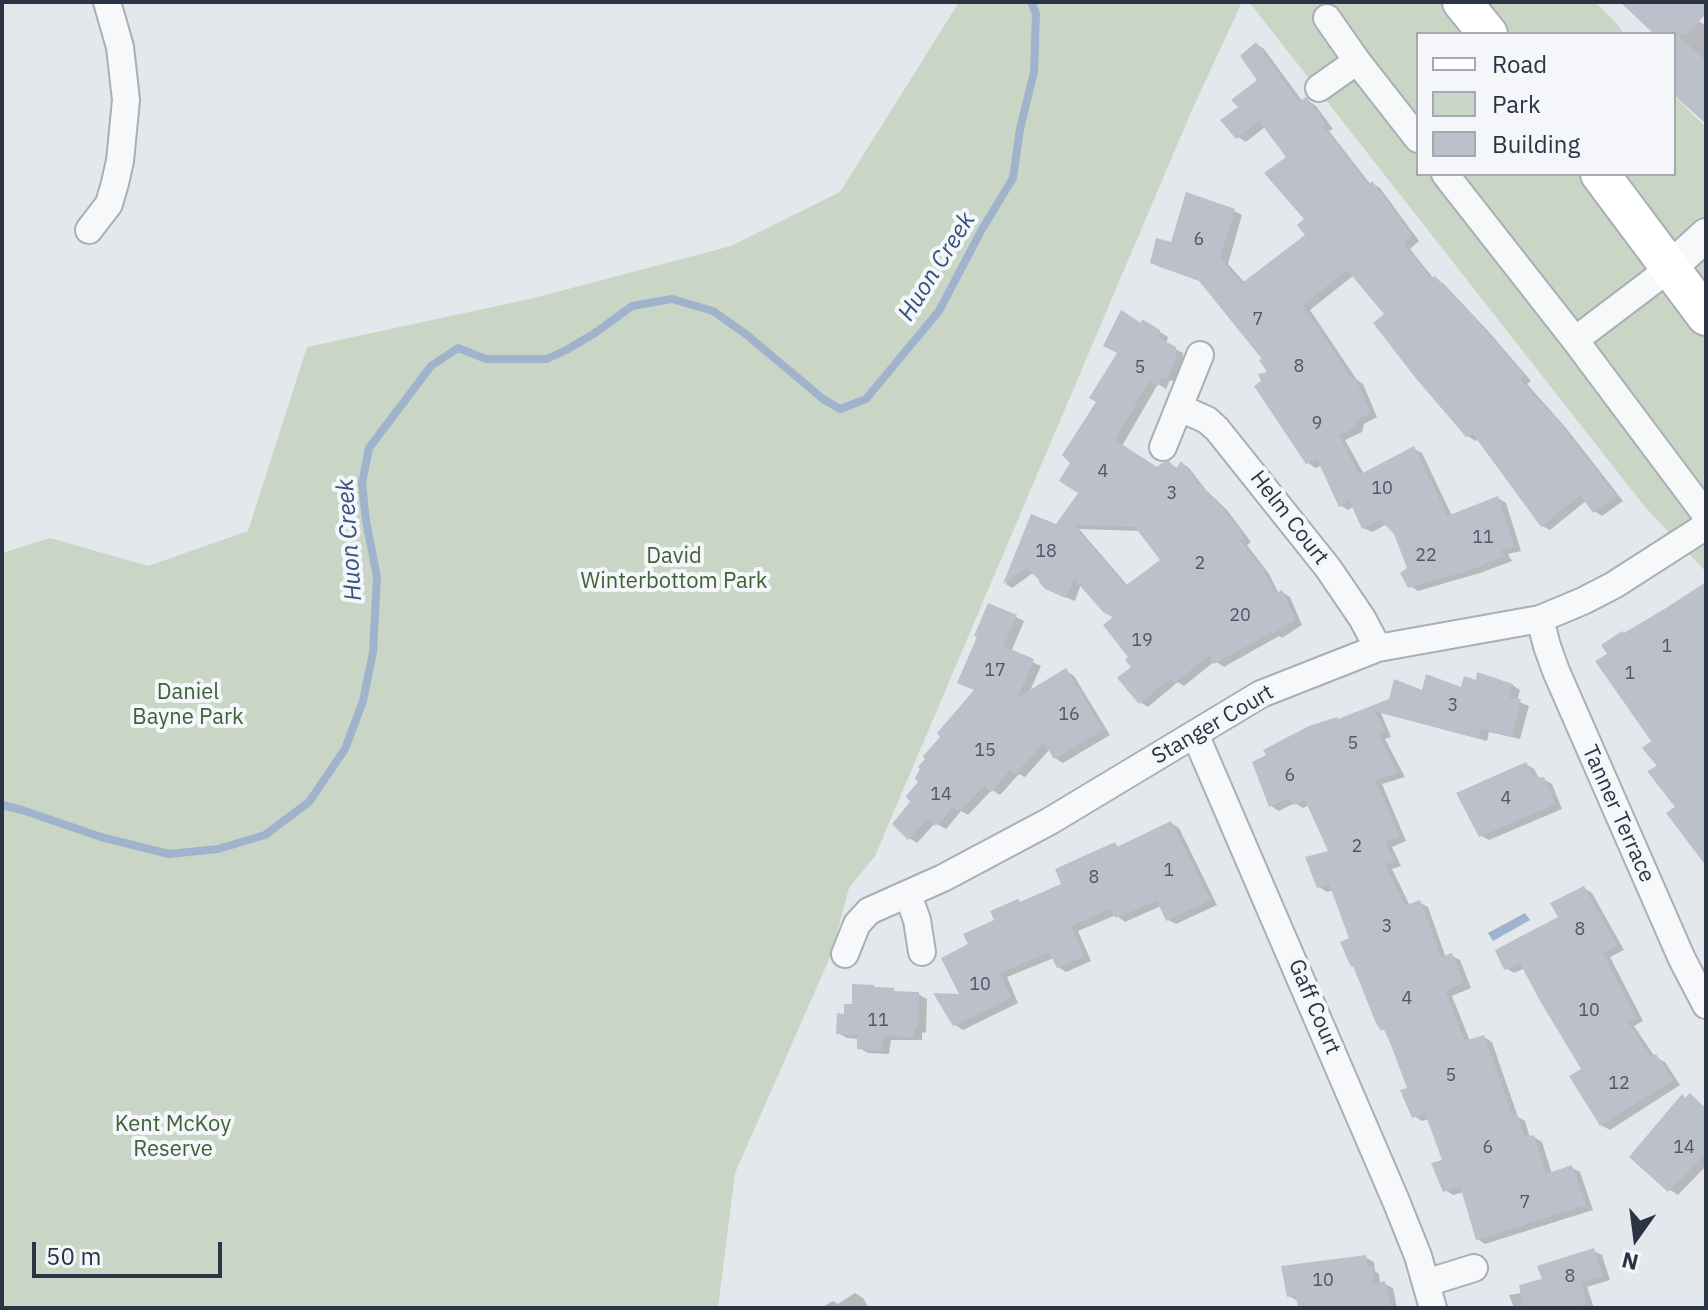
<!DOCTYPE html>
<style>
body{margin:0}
#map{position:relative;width:1708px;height:1310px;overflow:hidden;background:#e4e7ec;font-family:"IBM Plex Sans",sans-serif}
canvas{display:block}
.frame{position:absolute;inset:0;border:4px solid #2b3445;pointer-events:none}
.legend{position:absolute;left:1416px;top:32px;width:260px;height:144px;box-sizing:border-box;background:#f4f6f9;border:2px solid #a4a8b1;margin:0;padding:10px 14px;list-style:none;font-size:24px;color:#2b3445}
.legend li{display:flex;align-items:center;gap:16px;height:40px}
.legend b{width:40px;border:2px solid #a4a8b1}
.north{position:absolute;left:1596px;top:1198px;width:80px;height:80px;-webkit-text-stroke:6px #f4f6f9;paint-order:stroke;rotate:194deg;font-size:22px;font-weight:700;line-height:32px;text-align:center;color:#2b3445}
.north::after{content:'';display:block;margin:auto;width:28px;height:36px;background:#2b3445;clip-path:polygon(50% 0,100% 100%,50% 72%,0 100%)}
.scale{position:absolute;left:32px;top:1242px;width:190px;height:36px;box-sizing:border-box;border:4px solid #2b3445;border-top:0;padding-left:10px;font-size:24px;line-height:28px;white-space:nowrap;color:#2b3445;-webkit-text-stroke:6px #f4f6f9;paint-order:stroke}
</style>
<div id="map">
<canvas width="1708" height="1310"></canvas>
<div class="frame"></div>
<ul class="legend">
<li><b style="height:10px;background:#fff"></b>Road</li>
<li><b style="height:22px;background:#c9d6c5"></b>Park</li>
<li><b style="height:22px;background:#bbc0ca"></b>Building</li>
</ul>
<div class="north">N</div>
<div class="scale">50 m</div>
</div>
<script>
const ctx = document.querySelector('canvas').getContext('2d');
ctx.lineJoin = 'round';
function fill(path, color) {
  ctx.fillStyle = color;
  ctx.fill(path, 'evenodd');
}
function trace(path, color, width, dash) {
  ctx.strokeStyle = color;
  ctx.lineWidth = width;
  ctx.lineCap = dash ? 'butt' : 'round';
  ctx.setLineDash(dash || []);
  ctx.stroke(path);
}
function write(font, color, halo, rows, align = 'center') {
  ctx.font = font + ' "IBM Plex Sans",sans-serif';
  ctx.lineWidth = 8;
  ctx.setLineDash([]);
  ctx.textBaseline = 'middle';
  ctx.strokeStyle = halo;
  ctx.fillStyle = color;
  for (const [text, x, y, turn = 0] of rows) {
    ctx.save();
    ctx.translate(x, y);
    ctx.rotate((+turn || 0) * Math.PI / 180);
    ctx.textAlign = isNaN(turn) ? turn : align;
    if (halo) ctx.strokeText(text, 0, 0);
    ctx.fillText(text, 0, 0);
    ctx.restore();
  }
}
fill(new Path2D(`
 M959 2H1242L1192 110 875 856 849 888 831 955 735 1173 718 1308H2V807L78 830 22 810 2 805V553L50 538 148 566 248 531 307 347 534 298 731 246 840 192Z
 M1249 2H1595L1617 24 1624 34H1418V174H1674V96L1706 127V572L1645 507Z`), '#c9d6c5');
fill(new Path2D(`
 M1525 913 1530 920 1493 941 1488 933Z`), '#9fb4cc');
fill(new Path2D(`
 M1635 2H1705L1696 20 1706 25V121L1674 76V34H1657Z
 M1256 44 1264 49 1303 102 1306 99 1316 106 1333 129 1329 131 1371 185 1372 183 1380 188 1419 241 1410 249 1434 279 1443 283 1488 331 1531 381 1527 384 1566 428 1623 501 1602 516 1594 511 1587 500 1550 530 1542 526 1479 439 1476 441 1467 436 1387 314 1354 275 1310 310 1357 380 1363 384 1377 417 1364 424 1362 432 1345 440 1364 474 1414 449 1422 453 1452 516 1498 498 1506 503 1521 551 1508 554 1512 561 1480 573 1418 591 1410 586V569L1395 532 1387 524 1372 532 1363 528 1354 506 1348 510 1340 505 1322 465 1316 468 1308 463 1265 359 1203 282 1160 267 1152 262 1172 245 1234 211 1242 215 1228 264 1245 283 1308 235 1307 220 1289 157 1265 127 1246 142 1238 137 1241 108 1260 80Z
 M1144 322 1168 337 1166 344 1183 353V363L1175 382 1170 380 1166 389 1158 384 1122 446 1158 469 1169 463 1178 469 1182 463 1189 468 1206 490 1227 510 1251 542 1247 545 1269 574 1279 594 1282 592 1290 597 1302 625 1282 638 1279 636 1224 667 1215 661 1184 686 1178 682 1148 707 1140 702 1131 657 1116 617 1081 584 1075 601 1055 593 1034 572 1012 588 1006 584 1032 517 1057 527 1080 493ZM1079 529 1140 531 1163 560 1128 586Z
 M1016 617 1024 621 1011 652 1041 666 1029 693 1066 671 1074 676 1110 735 1063 763 1055 758 1050 749 1025 777 1019 774 1000 795 992 790 968 815 961 811 946 829 935 823 917 843 909 838 912 802 921 782 977 691Z
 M1512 685 1520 690 1517 701 1529 706 1520 739 1489 732 1487 741 1381 713 1391 737 1385 739 1405 777 1382 784 1406 841 1392 847 1401 866 1392 869 1410 906 1420 903 1428 907 1446 958 1452 956 1460 960 1471 988 1452 996 1470 1041 1484 1037 1492 1042 1518 1117 1525 1121 1530 1138 1534 1137 1542 1142 1552 1174 1572 1168 1580 1172 1593 1210 1485 1244 1477 1239 1464 1192 1453 1195 1445 1190V1161L1429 1119 1422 1121 1414 1116 1410 1089 1388 1033 1382 1029 1356 968 1352 966 1351 939 1333 890 1327 892 1319 887 1331 853 1310 805 1303 808 1295 803 1279 811 1271 806 1340 720 1423 692Z
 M1526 764 1534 769 1540 780 1543 779 1552 784 1562 809 1489 840 1480 835Z
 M1171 823 1179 828 1217 905 1176 924 1168 920 1161 906 1125 922 1116 915 1078 931 1091 961 1066 972 1058 967 1054 958 1007 977 1018 1003 963 1030 955 1025 962 997 970 945 996 921 1022 903 1064 885 1115 844 1120 848Z
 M1584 888 1592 893 1624 950 1610 957 1643 1021 1634 1026 1655 1057 1665 1062 1680 1085 1610 1130 1601 1125 1584 1070 1525 968 1514 973 1506 968 1561 918Z
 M874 987 878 990H893L898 993 918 994 927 999 926 1032 922 1033V1040H891L889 1054 868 1053 859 1048V1039L847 1038 838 1033 846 1016Z
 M1683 1096 1687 1099 1690 1096 1706 1108V1166L1678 1195 1670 1190 1632 1157Z
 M1594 1251 1602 1255 1610 1280 1587 1287 1594 1308H1514L1509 1295 1522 1293Z
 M1365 1257 1374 1262 1375 1271 1379 1274 1380 1284H1385L1393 1288 1397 1308H1300L1297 1301 1289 1296Z
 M855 1293 863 1298 869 1308H821L833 1301 838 1304Z`), '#0003');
trace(new Path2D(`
 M2 805 22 810 101 837 169 854 218 849 265 835 309 802 345 749 363 701 373 652 377 577 366 521 362 483 369 448 431 366 458 348 486 359H547L568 349 595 333 632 306 672 299 713 311 747 335 823 399 840 409 866 399 939 311 981 231 1013 178 1020 129 1034 72 1036 14 1031 2`), '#9fb4cc', 8);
fill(new Path2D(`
 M1620 2H1706V14L1687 34H1676L1706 61V124L1674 95V34H1654Z
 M1256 42 1299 102 1306 97 1308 99 1326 124 1323 126 1368 185 1372 181 1397 215 1412 236 1403 243 1431 278 1435 276 1480 324 1524 376 1520 379 1558 421 1616 496 1593 513 1580 495 1541 527 1473 434 1466 437 1414 376 1373 323 1384 314 1347 270 1303 305 1352 379 1355 377 1370 413 1356 420 1355 428 1339 435 1359 475 1414 446 1447 516 1498 496 1514 547 1501 550 1505 556 1470 570 1408 588 1400 573 1407 568 1394 534 1380 520 1362 529 1349 500 1339 507 1317 459 1306 464 1254 386 1261 381 1258 374 1267 372 1259 360 1262 359 1199 281 1150 263 1156 238 1171 242 1186 192 1235 209 1220 258 1242 283 1305 235 1297 225 1304 219 1264 173 1286 157 1259 121 1236 139 1220 120 1238 107 1231 100 1257 80 1240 56Z
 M1121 310 1141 323 1142 319 1160 330 1159 338 1176 347V358L1167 379 1162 377 1158 386 1149 381 1115 440 1157 467 1162 463 1169 461 1176 469 1181 461 1198 483 1219 504 1245 537 1240 540 1262 568 1275 594 1282 590 1295 620 1272 634V632L1214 664 1209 655 1175 683 1170 678 1139 704 1117 678 1131 667 1125 660 1128 657 1103 625 1113 617 1104 613 1074 579 1066 598 1045 589 1039 582V580L1027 568 1003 584 1031 514 1056 524 1078 493 1059 481 1070 463 1062 455 1096 402 1089 398 1117 353 1103 346ZM1074 525 1135 527 1160 560 1125 586Z
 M1706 582V866L1666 813 1675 807 1647 771 1657 766 1642 748 1651 741 1595 661 1607 654 1601 645 1622 631 1624 633 1666 608Z
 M988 603 1017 615 1003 646 1034 659 1017 698 1066 668 1103 730 1054 759 1044 743 1015 774 1010 770 991 792 984 786 958 812 953 807 936 826 927 819 908 840 892 824 910 802 906 796 918 782 915 778 920 769 918 767 925 759 923 756 940 737 937 733 974 690 957 683 977 637 974 636Z
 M1477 672 1513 684 1509 698 1521 699 1512 736 1481 729 1478 738 1375 711 1385 732 1378 734 1398 773 1375 780 1399 836 1385 842 1394 861 1385 864 1405 906 1420 900 1441 957 1452 953 1464 983 1445 991 1465 1041 1484 1035 1512 1115 1517 1114 1524 1137 1534 1135 1546 1174 1572 1165 1586 1205 1476 1240 1460 1186 1443 1192 1431 1163 1442 1160 1425 1113 1412 1118 1400 1090 1407 1088 1391 1045 1384 1029 1381 1031 1376 1023 1353 966 1351 967 1340 942 1349 938 1329 884 1317 888 1305 857 1328 851 1305 800 1293 805 1290 798 1269 807 1252 762 1266 755 1263 750 1309 726 1337 717 1338 719 1389 699 1394 679 1422 690 1426 674 1461 687 1464 676 1476 680Z
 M1526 762 1535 778 1544 777 1555 804 1479 837 1456 793Z
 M1171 821 1210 900 1166 921 1157 901 1115 918 1111 909 1071 926 1084 956 1057 968 1049 952 1000 973 1011 998 953 1026 933 993 959 994 941 958 968 944 963 934 994 920 990 911 1018 899 1020 902 1061 884 1055 869 1115 842 1117 847Z
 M1584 886 1617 946 1603 953 1636 1017 1628 1022 1651 1057 1656 1054 1673 1080 1600 1126 1569 1076 1581 1069 1540 1001 1520 963 1504 970 1495 950 1558 917 1550 903Z
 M852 984 874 985V987L894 988V991L919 992 918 1028 914 1029V1037L883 1036 881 1051 857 1049V1035L836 1034 837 1013 844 1014V1004H852Z
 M1690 1093 1706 1109V1153L1668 1192 1629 1157 1682 1094 1685 1098Z
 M1594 1248 1603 1276 1581 1283 1587 1304 1576 1308H1523L1519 1285 1542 1279 1537 1266Z
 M1366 1255 1367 1267H1372L1373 1284 1385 1281 1391 1308H1298L1296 1295 1287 1297 1281 1266Z`), '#bbc0ca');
const minor = new Path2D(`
 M1327 18 1357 61 1418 139
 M1319 88 1357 61
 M1445 174 1575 340 1706 515
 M89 230 109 204 115 183 120 161 126 100 120 47 107 2
 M1575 340 1670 268
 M1180 408 1207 420 1217 429 1328 568 1362 618 1378 648
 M1163 447 1200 355
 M1540 619 1547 646 1556 671 1682 959 1706 1005
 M1195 734 1396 1201 1418 1256 1433 1308
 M908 895 917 920 922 952
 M845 954 857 924 869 911 943 878 1050 821 1261 694 1378 648 1540 619 1583 601 1614 585 1706 526
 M1426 1283 1474 1268`);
const tertiary = new Path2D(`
 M1670 268 1706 235`);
const secondary = new Path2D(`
 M1462 2 1488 34
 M1600 174 1706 316`);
trace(minor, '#a9aeb7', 30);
trace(tertiary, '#a9aeb7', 36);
trace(secondary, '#a9aeb7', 42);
trace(minor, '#f7f8fa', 26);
trace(tertiary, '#f7f8fa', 32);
trace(secondary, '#fff', 38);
write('18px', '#4f5766', null, [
 ["6",1199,240],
 ["7",1258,320],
 ["8",1299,367],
 ["5",1140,368],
 ["9",1317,424],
 ["4",1103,472],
 ["10",1382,489],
 ["3",1172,494],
 ["11",1483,538],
 ["18",1046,552],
 ["22",1426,556],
 ["2",1200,564],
 ["20",1240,616],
 ["19",1142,641],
 ["1",1667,647],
 ["17",995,671],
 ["1",1630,674],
 ["3",1453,706],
 ["16",1069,715],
 ["5",1353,744],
 ["15",985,751],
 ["6",1290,776],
 ["14",941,795],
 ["4",1506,799],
 ["2",1357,847],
 ["1",1169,871],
 ["8",1094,878],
 ["3",1387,927],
 ["8",1580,930],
 ["10",980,985],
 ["4",1407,999],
 ["10",1589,1011],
 ["11",878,1021],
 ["5",1451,1076],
 ["12",1619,1084],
 ["6",1488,1148],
 ["14",1684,1148],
 ["7",1525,1203],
 ["8",1570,1277],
 ["10",1323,1281]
]);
write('22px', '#2b3445', '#f4f6f9', [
 ["Helm Court",1289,518,52],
 ["Stanger Court",1213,725,-30],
 ["Tanner Terrace",1618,814,66],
 ["Gaff Court",1314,1007,67]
]);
write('22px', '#3f6138', '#f4f6f9', [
 ["David",674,557],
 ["Winterbottom Park",674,582],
 ["Daniel",188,693],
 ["Bayne Park",188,718],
 ["Kent McKoy",173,1125],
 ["Reserve",173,1150]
]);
write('italic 24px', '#34527a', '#f4f6f9', [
 ["Huon Creek",937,267,-58],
 ["Huon Creek",350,540,-94]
]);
</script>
